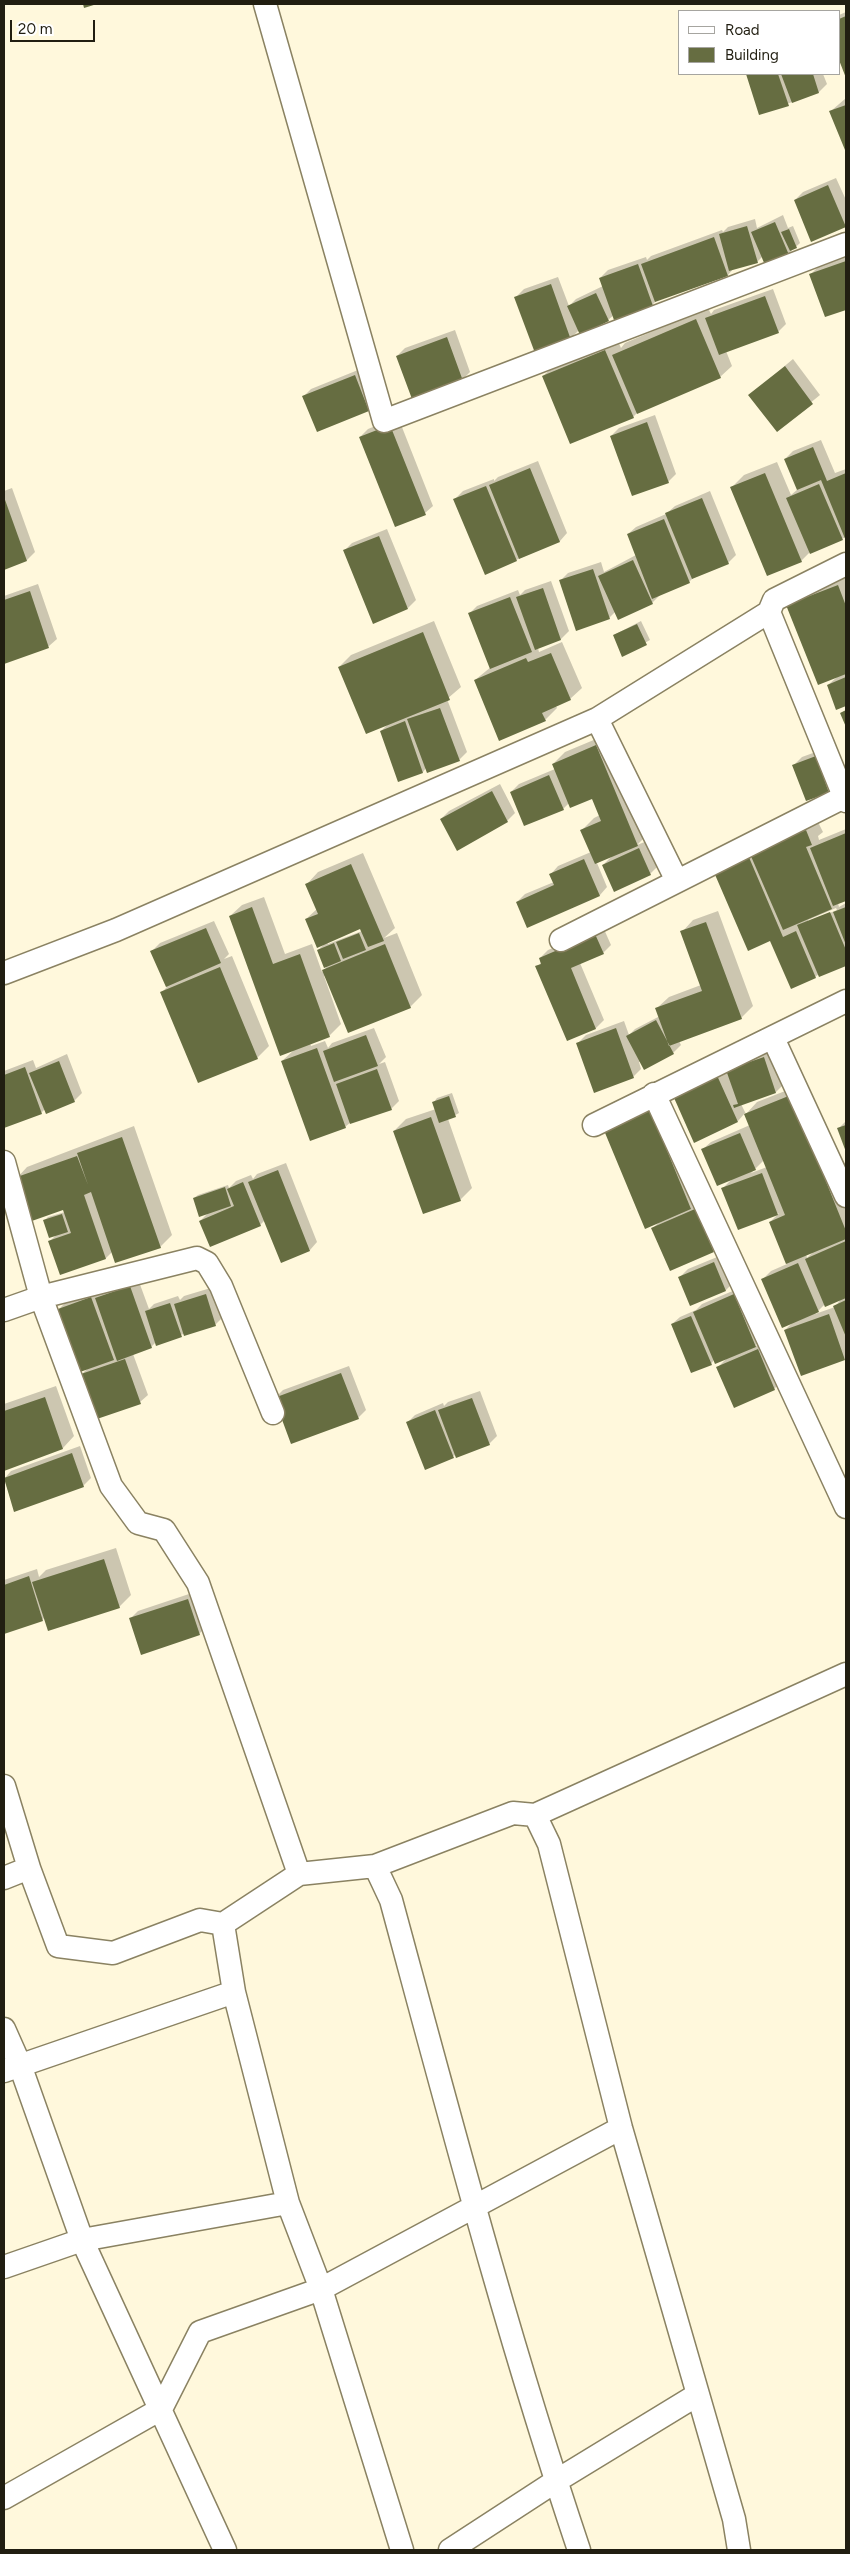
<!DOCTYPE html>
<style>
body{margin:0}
#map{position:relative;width:850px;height:2554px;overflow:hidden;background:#fff8dc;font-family:Figtree,sans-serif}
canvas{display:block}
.frame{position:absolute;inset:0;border:5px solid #211e11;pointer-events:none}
.legend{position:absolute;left:678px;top:10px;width:162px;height:65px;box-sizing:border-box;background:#fff;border:1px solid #a6a5a0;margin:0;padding:6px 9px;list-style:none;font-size:15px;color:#211e11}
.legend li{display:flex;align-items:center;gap:10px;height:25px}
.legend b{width:25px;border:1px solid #a6a5a0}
.scale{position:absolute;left:10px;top:20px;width:85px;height:22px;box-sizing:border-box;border:2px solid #211e11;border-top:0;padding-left:6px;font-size:15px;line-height:18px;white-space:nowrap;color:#211e11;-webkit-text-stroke:4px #fff;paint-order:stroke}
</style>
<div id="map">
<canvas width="850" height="2554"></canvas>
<div class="frame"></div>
<ul class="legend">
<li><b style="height:6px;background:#fff"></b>Road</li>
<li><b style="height:14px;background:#666d41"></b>Building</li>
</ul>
<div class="scale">20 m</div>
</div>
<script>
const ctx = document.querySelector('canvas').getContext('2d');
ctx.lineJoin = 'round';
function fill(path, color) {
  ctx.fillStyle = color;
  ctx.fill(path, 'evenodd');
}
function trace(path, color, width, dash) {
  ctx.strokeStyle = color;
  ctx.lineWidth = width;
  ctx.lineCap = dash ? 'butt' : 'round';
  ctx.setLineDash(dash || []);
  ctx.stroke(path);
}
fill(new Path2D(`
 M846 12V75L839 56V15Z
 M747 74H823L827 84 819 92 760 114Z
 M846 98V148H845L831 111Z
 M836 178 846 200V226L812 240 795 200 803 192Z
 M783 215 788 228 793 226 800 243 788 254 763 256 757 262 734 268 728 275 657 300 652 305 614 315 608 320 579 330 570 339 516 297 524 289 558 277 569 306 576 299 603 286 600 278 608 270 646 257 647 260 651 256 722 230 723 232 728 227 755 219 757 228Z
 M846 257V308L826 316 811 274 819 266Z
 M773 289 786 324 778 332 726 351 732 366 720 377 638 412 633 417 543 376 555 365 617 339 621 348 625 343 708 308 711 314 714 310Z
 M455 330 470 372 462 380 397 356 405 348Z
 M793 359 820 395 777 430 750 395Z
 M363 368 376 402 369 410 317 430 303 397 311 389Z
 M655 415 676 474 668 482 611 436 619 428Z
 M398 417 433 506 425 513 360 437 368 429Z
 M821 440 835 473 846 469V537L811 551 801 561 732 487 744 475 777 462 791 495 798 489 785 459 793 451Z
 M538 461 567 533 560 541 516 560 455 499 463 491 494 479V481L498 477Z
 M12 488 35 552 27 560 4 568V491Z
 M710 491 736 555 728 563 695 576 689 582 660 595 652 603 616 611 609 618 560 581 568 573 601 562 604 572 636 555 628 534 636 527 666 514 675 506Z
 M387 529 416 600 408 608 344 551 352 543Z
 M846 575V704L837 708 828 685 837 677 787 606Z
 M551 581 569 631 561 639 538 648 539 652 562 642 582 688 570 699 556 706 557 708 545 720 475 680 491 667 469 614 477 606 518 590 520 595 525 590Z
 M38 584 57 639 49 646 5 662 4 596Z
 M434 621 461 687 447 699 467 752 459 760 426 768 423 772 399 781 381 731 388 724 339 667 351 655Z
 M641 621 650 640 623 655 614 635Z
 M608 734 649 833 637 845 647 841 658 866 650 874 603 865 612 856 597 863 607 887 600 895 528 926 517 902 525 894 554 882 551 874 558 866 591 852 582 830 594 818 600 815 592 797 569 803 563 809 511 792 519 784 555 769 553 764 565 752Z
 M824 749 836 784 828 792 794 765 802 757Z
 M500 784 515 813 507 821 441 819 449 811Z
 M817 820 823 832 818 836 819 840 846 829V899L838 903 839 907 846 903V964L819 976V974L815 977 771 940 714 870ZM836 908 837 910 808 922V920Z
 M363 853 395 928 384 938 397 933 422 995 410 1007 324 976 341 1024 329 1036 310 1043 311 1046 325 1041 328 1048 332 1043 374 1028 386 1057 379 1064 385 1062 399 1101 391 1109 351 1122 345 1127 282 1061 294 1050 230 916 242 905 264 897 285 954 312 944 322 972 326 968 318 950 325 943 306 919 317 909 307 884 318 872ZM361 927 362 931 328 944 327 942Z
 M718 911 753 1006 741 1018 679 1041 681 1045 673 1053 639 1062 641 1069 633 1077 578 1043 586 1035 624 1021 629 1035 635 1029 660 1016 657 1008 669 997 701 985 682 932 693 920Z
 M214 921 229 954 224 959 232 956 269 1046 257 1058 162 992 167 987 152 951 160 943Z
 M603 927 611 945 603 953 580 963 604 1020 596 1028 568 1040 537 967 542 962 540 958 548 950Z
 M772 1050 784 1084 776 1092 741 1104 746 1114 757 1102 803 1084 846 1191 845 1359 785 1330 794 1321 763 1279 771 1271 787 1264 770 1222 779 1213 738 1228 723 1188 733 1178 703 1149 711 1142 750 1125 745 1113 738 1121 672 1092ZM764 1160 767 1167 751 1173ZM815 1250 807 1258 806 1254ZM841 1299 835 1307 815 1314 825 1304Z
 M67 1054 82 1093 74 1101 45 1109 41 1113 4 1127V1071L33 1060 36 1068Z
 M452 1093 459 1113 448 1119 472 1188 460 1200 394 1131 406 1119 436 1109 434 1102 437 1098Z
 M662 1098 702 1196 692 1207 703 1202 721 1243 713 1251 653 1228 660 1221 645 1227Z
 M846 1121V1149L838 1129Z
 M134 1126 172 1235 160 1247 113 1251 106 1258 61 1274 49 1242 56 1235 44 1221 48 1217 65 1212 64 1208 16 1179 27 1167Z
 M286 1163 317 1242 310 1250 265 1220 260 1225 200 1221 209 1212 194 1198 198 1195 228 1185 229 1188 236 1181 251 1175 253 1179 257 1174Z
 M722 1255 734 1282 726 1290 691 1305 680 1277 688 1269Z
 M138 1279 149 1309 154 1304 178 1296 180 1300 184 1296 214 1287 223 1317 215 1325 156 1342 151 1347 133 1354 148 1395 140 1402 80 1376 87 1369 59 1309 67 1301 99 1290 101 1295 105 1291Z
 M742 1287 763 1338 755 1346 766 1342 782 1381 774 1389 734 1406 717 1368 727 1358 714 1360 711 1364 672 1324 680 1317 696 1310 702 1304Z
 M349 1366 366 1410 358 1418 275 1398 283 1390Z
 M56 1386 74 1436 63 1448 4 1469V1404Z
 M480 1391 497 1436 489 1444 453 1456 407 1423 415 1415 443 1403 444 1406 448 1402Z
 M80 1446 91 1478 83 1486 15 1511 4 1479 11 1471Z
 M116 1548 131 1595 119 1607 45 1617 42 1620 4 1633V1580L37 1569 39 1577 46 1570Z
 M195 1592 207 1626 199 1634 130 1619 138 1611Z`), '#0003');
fill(new Path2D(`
 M83 4H97L84 8Z
 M846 16V78L839 60V19Z
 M746 74H778L789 106 759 115Z
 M781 74H813L819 93 792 103Z
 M846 105V149L845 150 829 111Z
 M828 185 846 227 811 242 794 200Z
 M775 222 789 255 765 265 751 232Z
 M747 226 758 263 729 271 719 234Z
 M789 229 797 248 790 251 781 232Z
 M714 237 728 276 655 302 641 264Z
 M846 261V310L825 317 809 274Z
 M638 264 653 306 614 320 599 278Z
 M551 284 571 340 535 353 514 297Z
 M596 293 609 321 580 335 567 306Z
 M765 296 779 333 719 355 705 318Z
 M696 319 721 378 637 414 612 355Z
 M447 337 463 381 412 399 396 356Z
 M605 350 634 418 570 444 542 376Z
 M785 366 813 404 777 432 748 395Z
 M355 375 369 411 317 432 302 396Z
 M647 422 669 483 632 496 610 436Z
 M390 425 426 515 395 527 359 437Z
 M813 447 827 481 846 473V541L821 480 797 490 784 459Z
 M530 468 560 542 519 559 489 485Z
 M765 473 802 562 767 576 730 487Z
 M819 484 843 540 810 554 786 498Z
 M486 486 517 561 485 575 453 499Z
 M4 497 27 561 4 570Z
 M702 498 729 564 692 579 665 513Z
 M664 519 690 583 652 599 627 534Z
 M379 536 408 609 373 624 343 550Z
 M633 560 653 604 618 620 598 576Z
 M593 569 610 619 576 631 559 580Z
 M838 585 846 606V674L818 685 786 605Z
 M543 588 561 640 535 650 516 597Z
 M30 591 49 648 4 664V600Z
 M510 597 532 652 490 669 468 613Z
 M637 624 647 645 622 657 613 635Z
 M423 632 450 700 366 734 338 667Z
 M551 653 571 700 542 713 546 721 499 741 474 680 526 658 528 662Z
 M846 677V706L836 710 827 685Z
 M440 708 460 761 427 773 407 719Z
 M846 710V727L840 713Z
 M405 721 423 773 398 782 380 731Z
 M596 745 638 846 595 864 580 830 601 821 592 799 570 808 552 764Z
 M816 756 829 793 806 801 792 765Z
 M549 775 564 810 524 826 510 792Z
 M492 791 508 822 457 851 440 819Z
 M806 830 812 845 806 847 832 909 783 930 750 854Z
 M846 833V901L833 906 810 848Z
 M639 848 651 875 614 892 602 865Z
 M748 855 783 937 796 931 816 978 791 989 770 941 748 951 713 870Z
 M584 859 600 896 527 928 516 902 554 885 549 874Z
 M351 864 384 941 368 947 360 929 317 948 305 919 318 914 305 884Z
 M252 907 273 964 300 954 330 1037 280 1056 229 916Z
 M846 907V945L833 912Z
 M830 912 846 950V966L819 977 797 925Z
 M706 922 742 1019 669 1046 655 1008 702 991 680 931Z
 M206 928 221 963 166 987 150 951Z
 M359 933 366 950 343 959 336 942Z
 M595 934 604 954 571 968 596 1029 567 1041 535 966 541 964 539 958Z
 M334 943 341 961 324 968 317 950Z
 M385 944 411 1008 348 1033 322 970Z
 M220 967 258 1059 198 1083 160 992Z
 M656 1020 674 1054 644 1070 626 1036Z
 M616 1028 634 1078 594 1093 576 1043Z
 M366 1035 378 1066 334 1082 323 1051Z
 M317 1048 346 1128 310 1141 281 1061Z
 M764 1057 776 1093 734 1108 733 1105 738 1104 726 1070Z
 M59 1061 75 1102 46 1114 29 1073Z
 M25 1067 42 1114 4 1128V1075Z
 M377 1069 392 1110 350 1124 336 1084Z
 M715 1071 738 1122 694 1143 671 1091Z
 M791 1095 846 1231V1239L786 1264 769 1222 785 1215 744 1114Z
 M449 1096 456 1117 439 1123 432 1102Z
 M650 1109 691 1209 645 1229 603 1128Z
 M431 1117 461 1201 423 1214 393 1131Z
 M846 1125V1152L837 1128Z
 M740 1133 756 1170 717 1186 701 1149Z
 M122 1137 161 1248 115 1263 91 1192 84 1195 106 1259 60 1275 48 1241 71 1233 63 1210 29 1222 14 1178 77 1156 88 1185 77 1153Z
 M278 1170 310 1251 281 1263 248 1182Z
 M762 1173 778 1215 738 1230 721 1188Z
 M243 1182 261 1226 210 1247 199 1221 234 1206 227 1189Z
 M225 1187 231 1206 199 1217 193 1198Z
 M695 1209 714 1252 670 1271 651 1228Z
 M62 1214 68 1232 49 1238 43 1220Z
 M846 1241V1298L825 1307 805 1259Z
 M714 1262 726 1291 690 1306 678 1277Z
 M798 1263 819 1312 782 1328 761 1279Z
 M130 1286 152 1348 117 1361 95 1298Z
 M206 1294 216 1326 184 1336 174 1304Z
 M734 1294 756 1347 715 1364 693 1312Z
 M91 1297 114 1360 80 1372 58 1309Z
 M846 1300V1337L833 1306Z
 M170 1303 182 1337 156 1346 145 1311Z
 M829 1314 845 1360 801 1376 784 1330Z
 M691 1316 712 1365 691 1373 671 1324Z
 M758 1349 775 1390 734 1408 716 1367Z
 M125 1359 141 1404 94 1420 78 1375Z
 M341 1373 359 1419 291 1444 274 1398Z
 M45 1397 63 1449 4 1471V1411Z
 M472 1398 490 1445 456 1458 438 1410Z
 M435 1410 454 1458 425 1470 406 1422Z
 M72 1453 84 1487 14 1512 4 1478Z
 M104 1559 120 1608 48 1631 32 1582Z
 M29 1576 43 1621 4 1634V1585Z
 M188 1599 200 1635 141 1655 129 1618Z`), '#666d41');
const minor = new Path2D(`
 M265 4 384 421 846 244
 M769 612 846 801
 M677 881 597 719 769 612 774 600 846 564
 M561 940 846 796
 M4 973 116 930 597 719
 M773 1038 846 1196
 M654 1094 846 1507
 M594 1125 846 1001
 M4 1162 41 1297 111 1486 138 1523 164 1530 198 1583 299 1874
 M4 1310 41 1297 197 1258 207 1263 221 1286 273 1413
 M4 1786 29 1868 4 1878
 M535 1815 549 1844 621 2128 734 2519 739 2550
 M375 1866 391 1900C450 2118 507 2336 579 2550
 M29 1868 58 1946 113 1953 200 1920 223 1924 299 1874 375 1866 513 1813 535 1815 846 1674
 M223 1924 234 1992 288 2203 321 2289 402 2550
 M4 2029 20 2065 82 2240 225 2550
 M4 2071 234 1992
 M4 2267 82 2240 288 2203
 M4 2498 161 2409 200 2332 321 2289 621 2128
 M450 2550 556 2481 697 2395`);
trace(minor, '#8a8262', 25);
trace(minor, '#fff', 22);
</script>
